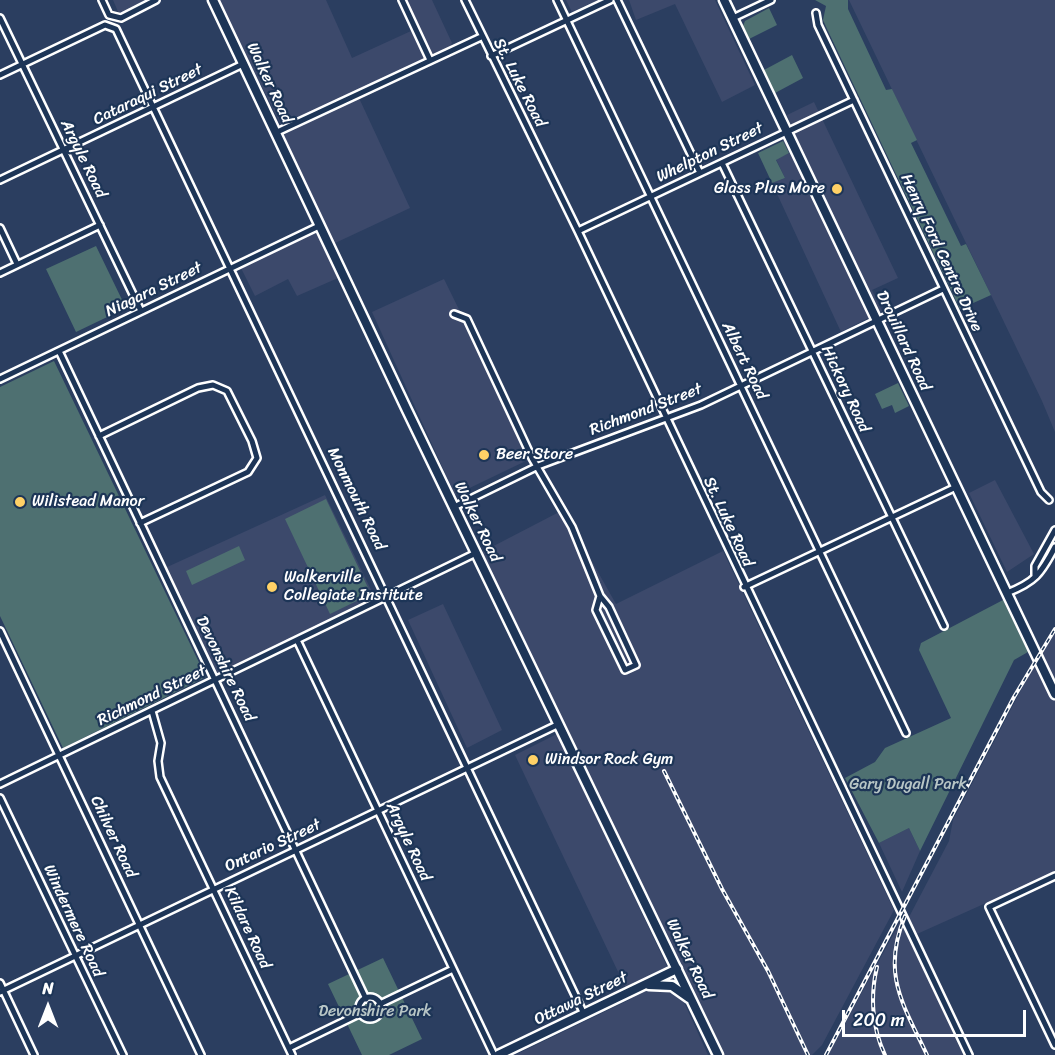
<!DOCTYPE html>
<style>
body{margin:0}
#map{position:relative;width:1055px;height:1055px;overflow:hidden;background:#2b3e60;font-family:Sriracha,sans-serif}
canvas{display:block}
.north{position:absolute;left:18px;top:977px;width:60px;height:60px;-webkit-text-stroke:4px #1d3557;paint-order:stroke;rotate:0deg;font-size:16px;font-weight:700;line-height:24px;text-align:center;color:#fff}
.north::after{content:'';display:block;margin:auto;width:21px;height:27px;background:#fff;clip-path:polygon(50% 0,100% 100%,50% 72%,0 100%)}
.scale{position:absolute;left:842px;top:1010px;width:184px;height:27px;box-sizing:border-box;border:3px solid #fff;border-top:0;padding-left:8px;font-size:18px;line-height:21px;white-space:nowrap;color:#fff;-webkit-text-stroke:4px #1d3557;paint-order:stroke}
</style>
<div id="map">
<canvas width="1055" height="1055"></canvas>
<div class="north">N</div>
<div class="scale">200 m</div>
</div>
<script>
const ctx = document.querySelector('canvas').getContext('2d');
ctx.lineJoin = 'round';
function fill(path, color) {
  ctx.fillStyle = color;
  ctx.fill(path, 'evenodd');
}
function trace(path, color, width, dash) {
  ctx.strokeStyle = color;
  ctx.lineWidth = width;
  ctx.lineCap = dash ? 'butt' : 'round';
  ctx.setLineDash(dash || []);
  ctx.stroke(path);
}
function write(font, color, halo, rows, align = 'center') {
  ctx.font = font + ' Sriracha,sans-serif';
  ctx.lineWidth = 4.5;
  ctx.setLineDash([]);
  ctx.textBaseline = 'middle';
  ctx.strokeStyle = halo;
  ctx.fillStyle = color;
  for (const [text, x, y, turn = 0] of rows) {
    ctx.save();
    ctx.translate(x, y);
    ctx.rotate((+turn || 0) * Math.PI / 180);
    ctx.textAlign = isNaN(turn) ? turn : align;
    if (halo) ctx.strokeText(text, 0, 0);
    ctx.fillText(text, 0, 0);
    ctx.restore();
  }
}
fill(new Path2D(`
 M113 0H145L119 14Z
 M218 0H326L352 58 411 31 425 59 281 125Z
 M402 0H432L452 43 449 48 428 55Z
 M566 0H598L572 12Z
 M629 0H715L755 85 722 102 675 4 636 20Z
 M849 0H1055V432L1042 401Z
 M359 98 410 208 333 244 283 135Z
 M814 102 898 278 872 290 882 311 841 332 772 183 785 178 776 159 789 153 783 141 795 134 787 115Z
 M314 228 338 278 297 296 288 279 255 296 239 264Z
 M444 279 532 458 455 495 372 312Z
 M995 480 1034 554 1007 572 969 493Z
 M325 495 376 600 217 676 165 568Z
 M563 510 616 604 723 551 894 910 822 1045 812 1055H725L637 878 482 552Z
 M443 604 502 730 467 748 408 620Z
 M1055 633V872L917 934 909 917 949 841 953 820 1033 667Z
 M557 734 683 1000 708 1055H515L631 999 515 755Z
 M909 828 920 851 902 892 879 843Z
 M901 920 963 1055H828Z`), '#3c496b');
fill(new Path2D(`
 M815 0H848V9L886 90 892 89 917 140 911 143 961 246 966 244 991 295 960 309 828 31 823 20 826 6Z
 M769 8 777 25 749 39 743 26 745 21Z
 M792 55 803 78 775 93 764 70Z
 M783 141 789 153 776 160 785 178 772 183 758 153Z
 M96 246 126 308 76 332 46 269Z
 M54 361 206 677 63 748 0 616V387Z
 M898 383 909 406 895 413 892 405 882 409 875 394Z
 M326 499 371 594 330 614 285 519Z
 M239 546 245 560 192 585 186 571Z
 M1003 600 1028 652 1014 660 920 851 909 828 879 843 845 778 875 762 885 748 951 718 919 650 921 643Z
 M383 958 422 1039 389 1055H362L328 984Z`), '#4e7071');
const street = new Path2D(`
 M102 0 109 15 121 18 156 0
 M402 0 430 60
 M465 0 578 231 969 1055
 M557 0 906 733
 M617 0 700 173
 M816 13 818 25 1041 492 1049 500
 M0 18 141 311
 M733 18 771 0
 M491 56 610 0
 M0 75 105 25 116 29 584 1014
 M275 133 481 37
 M722 163 944 626
 M0 180 243 64
 M0 228 17 264
 M578 231 854 100
 M0 273 100 225
 M454 314 467 319 532 458 572 527 600 596 609 607 636 665 625 670 596 610 600 596
 M59 351 366 999
 M0 379 319 226
 M99 436 198 388 213 385 227 391 252 441 257 458 248 472 140 523
 M454 507 538 466 701 405 943 289
 M1035 576V566L1055 530
 M744 587 956 487
 M1007 593C1035 582 1041 574 1055 547
 M0 631 201 1055
 M297 640 494 1055
 M152 711 161 743 158 761 160 777 292 1055
 M0 784 476 553
 M0 798 123 1055
 M1055 876 989 907 1055 1045
 M0 983 34 1055
 M0 992 559 724
 M359 1008a11 11 0 1 1 22 0a11 11 0 1 1-22 0Z
 M380 1004 453 969
 M289 1048 361 1013`);
const secondary = new Path2D(`
 M213 0 406 408 718 1055
 M724 0 1055 694
 M649 985 672 986 689 998
 M498 1055 677 969`);
trace(street, '#fff', 10);
trace(secondary, '#fff', 13);
trace(street, '#1d3557', 5);
trace(secondary, '#1d3557', 8);
const rail = new Path2D(`
 M664 771 722 889 768 971 808 1055
 M905 916C881 974 903 1004 927 1055
 M877 967C870 996 872 1028 885 1055
 M826 1055 1014 697 1055 629`);
trace(rail, '#fff', 4);
trace(rail, '#1d3557', 1.5, [4.5]);
for (const [x, y, r, color] of [
 [837,189,6,"#ffd166"],
 [484,455,6,"#ffd166"],
 [20,502,6,"#ffd166"],
 [272,587,6,"#ffd166"],
 [533,760,6,"#ffd166"]
]) {
  const dot = new Path2D();
  dot.arc(x, y, r, 0, 2 * Math.PI);
  ctx.fillStyle = color;
  ctx.fill(dot);
  trace(dot, '#1d3557', 2);
}
write('16px', '#fff', '#1d3557', [
 ["Walker Road",269,83,65],
 ["St. Luke Road",519,83,63],
 ["Cataraqui Street",148,95,-26],
 ["Whelpton Street",710,153,-26],
 ["Argyle Road",83,159,64],
 ["Henry Ford Centre Drive",941,253,65],
 ["Niagara Street",154,290,-26],
 ["Drouillard Road",903,341,65],
 ["Albert Road",744,361,64],
 ["Hickory Road",845,389,65],
 ["Richmond Street",646,410,-21],
 ["Monmouth Road",356,499,64],
 ["Walker Road",477,522,64],
 ["St. Luke Road",728,522,65],
 ["Devonshire Road",225,669,64],
 ["Richmond Street",152,696,-26],
 ["Chilver Road",113,837,65],
 ["Argyle Road",408,842,65],
 ["Ontario Street",273,846,-25],
 ["Windermere Road",73,921,65],
 ["Kildare Road",247,928,65],
 ["Walker Road",689,959,64],
 ["Ottawa Street",581,999,-26]
]);
write('16px', '#fff', '#1d3557', [
 ["Glass Plus More",825,189,"right"],
 ["Beer Store",496,455],
 ["Wilistead Manor",32,502],
 ["Walkerville",284,578],
 ["Collegiate Institute",284,596],
 ["Windsor Rock Gym",545,760]
], 'left');
write('16px', '#b8c6c6', '#1d3557', [
 ["Gary Dugall Park",908,785],
 ["Devonshire Park",375,1012]
]);
</script>
